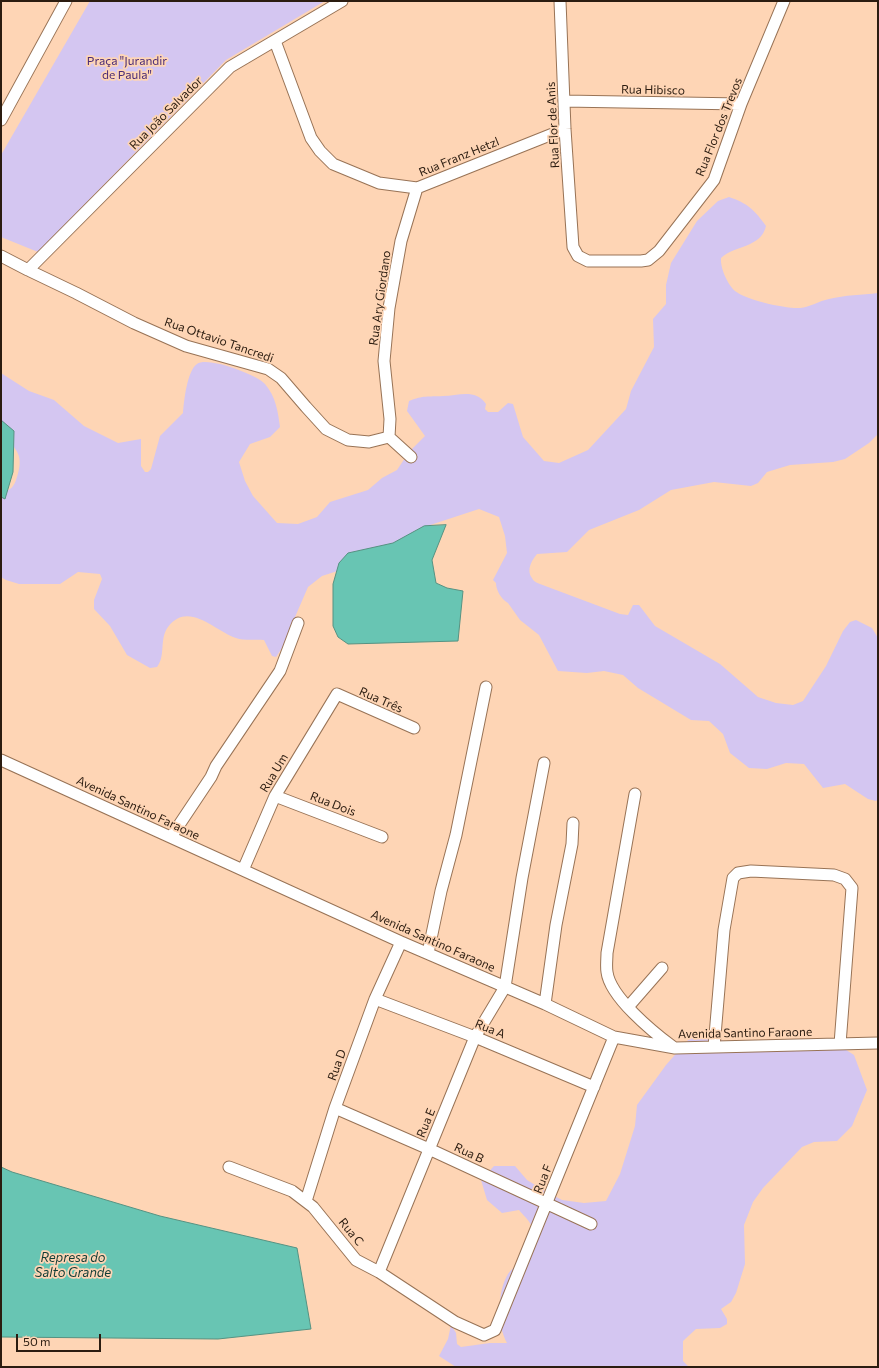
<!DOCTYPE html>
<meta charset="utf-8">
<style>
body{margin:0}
#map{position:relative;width:879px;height:1368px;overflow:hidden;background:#fed5b5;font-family:Commissioner,sans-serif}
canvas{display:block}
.frame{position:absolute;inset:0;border:2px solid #2b1c10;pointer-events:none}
.scale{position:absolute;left:16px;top:1334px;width:85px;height:18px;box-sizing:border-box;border:2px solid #2b1c10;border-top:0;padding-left:5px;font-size:12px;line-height:14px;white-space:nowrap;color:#2b1c10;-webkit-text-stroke:3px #fed5b5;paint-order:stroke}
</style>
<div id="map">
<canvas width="879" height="1368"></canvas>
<div class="frame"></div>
<div class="scale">50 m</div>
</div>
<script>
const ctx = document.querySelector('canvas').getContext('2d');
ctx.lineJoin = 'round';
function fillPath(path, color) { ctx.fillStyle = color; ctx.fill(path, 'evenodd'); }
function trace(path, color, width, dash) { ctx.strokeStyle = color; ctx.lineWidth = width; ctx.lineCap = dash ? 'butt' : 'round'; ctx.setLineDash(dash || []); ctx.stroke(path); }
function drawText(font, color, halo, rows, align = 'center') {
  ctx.font = font + ' Commissioner,sans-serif'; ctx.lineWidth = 3.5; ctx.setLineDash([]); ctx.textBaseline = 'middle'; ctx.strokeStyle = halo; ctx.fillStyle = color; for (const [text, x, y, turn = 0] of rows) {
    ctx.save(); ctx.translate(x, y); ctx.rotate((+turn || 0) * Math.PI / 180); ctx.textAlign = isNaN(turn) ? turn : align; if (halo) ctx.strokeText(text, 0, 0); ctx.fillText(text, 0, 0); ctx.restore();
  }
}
fillPath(new Path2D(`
 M90 1H325L226 60 38 252 1 237V155Z
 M729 197C747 203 755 210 766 226 761 248 735 245 721 258 720 268 728 285 735 291 746 300 786 309 800 308 810 307 819 301 829 299 845 295 862 295 878 293V434L869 443 845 459 833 462 790 465 767 472 758 483 751 486 714 482 671 490 639 510 589 530 567 552 537 554C532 560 526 570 532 578 533 581 537 583 540 584L620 614 628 615 633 605H639L655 626 720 664 758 697 776 703 793 705 803 701 826 666 843 631 850 622 856 620 872 628 878 638V799L876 801 868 799 845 784 823 788 804 764 786 763 767 769 749 768 730 753 723 734 709 721 691 720 638 688 623 675 604 671 587 673 558 671 539 635 520 620 508 603C501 599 496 590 496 583L493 580 507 553 505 536 499 517 479 509 418 529 401 542 353 566 322 576 308 587 292 624 288 639 276 657 272 656 264 640C256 639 244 641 236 638 215 631 188 600 168 627 159 639 166 656 157 667L150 668 127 655 110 626 94 609V600L102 579 100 574 78 572 60 584H19L6 580 1 577V489L3 492C10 491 14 486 16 480 25 454 17 451 1 432V373L29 391 54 400 84 426 118 443 141 439V466L145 472H148L151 469 160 436 183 413C184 401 187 371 197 364 208 356 257 375 265 384 276 397 278 412 280 427L270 437 250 444 239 462 245 481 253 496 277 523 298 524 317 517 330 502 368 490 382 478 397 470 409 452 425 436 407 411 409 401C424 395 427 397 443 396 458 396 475 388 486 404L485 409 488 412H498L508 403 513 404 523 437 544 461 559 463 588 450 626 409 631 391 654 347 653 319 666 304V285L671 263 697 221 718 201Z
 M703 1035 731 1043 840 1046 854 1055 867 1090 852 1126 837 1141 814 1142 802 1147 763 1188 753 1202 744 1225 745 1264 736 1293 731 1302 721 1309 727 1319V1324L720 1328 696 1329 683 1341V1361L689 1367H456L439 1356 448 1339 451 1325 456 1333 457 1344 461 1347 490 1343H507C497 1325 497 1292 508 1274 511 1269 519 1264 523 1259 531 1250 535 1236 531 1225 529 1220 523 1215 519 1210L502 1213 487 1200 481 1180 494 1166H515L527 1180 545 1191 562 1200 584 1203 606 1201 620 1174 635 1126 637 1105 666 1065 689 1039Z`), '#d4c6f1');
const water = new Path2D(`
 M1 420 14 431 13 472 5 499 1 497Z
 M446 525 432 560 436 583 447 588 463 591 458 641 348 644 338 637 333 626V584L339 563 348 553 393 543 424 526Z
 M1 1167 12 1172 160 1216 297 1248 311 1329 218 1339 1 1337Z`);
fillPath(water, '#68c5b3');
trace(water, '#569282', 1);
const minor = new Path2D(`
 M560 1 565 129 573 247 578 256 588 261H641L648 260 659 251 714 180 741 104 784 1
 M275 41 311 138 320 151 333 164 379 183 417 188 565 129
 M564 101 741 104
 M1 120 66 1
 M1 256 28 270 76 293 134 323 186 346 268 369 281 378 306 407 326 429 348 440 369 442 389 437 411 457
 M28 270 230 67 342 1
 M389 437 390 419 384 361 389 308 401 241 417 188
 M1 760 401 942 545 1004 614 1037 675 1048 878 1043
 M635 794 607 953C607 959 606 966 607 972 610 997 653 1032 673 1047
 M275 796 382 837
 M171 837 211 777 216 766 280 671 298 623
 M243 870 275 796 337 694 414 728
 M428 953 441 891 456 835 486 687
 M375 999 475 1037 594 1087
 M545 1004 556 925 572 844 573 823
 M628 1007 662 968
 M714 1047 724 930 733 878 738 873 751 871 834 875 845 879 852 888 840 1044
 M335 1108 429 1149 591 1224
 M229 1167 292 1191 313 1207 356 1260 379 1272 455 1322 484 1335 495 1330 614 1037
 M306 1201 335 1108 375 999 401 942
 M379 1272 475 1037 505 987 522 878 544 763`);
trace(minor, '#987356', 13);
trace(minor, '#fff', 11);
drawText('12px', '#4a2b76', '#fed5b5', [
 ["Praça \"Jurandir",127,61],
 ["de Paula\"",127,75]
]);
drawText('12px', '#2b1c10', '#fed5b5', [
 ["Rua Hibisco",653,90,1],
 ["Rua João Salvador",166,113,-45],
 ["Rua Flor de Anis",553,125,-93],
 ["Rua Flor dos Trevos",719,127,-68],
 ["Rua Franz Hetzl",459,157,-22],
 ["Rua Ary Giordano",380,298,-82],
 ["Rua Ottavio Tancredi",219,340,19],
 ["Rua Três",381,700,24],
 ["Rua Um",274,773,-59],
 ["Rua Dois",333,804,21],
 ["Avenida Santino Faraone",138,808,25],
 ["Avenida Santino Faraone",433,941,24],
 ["Rua A",490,1029,22],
 ["Avenida Santino Faraone",745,1033,-1],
 ["Rua D",337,1065,-70],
 ["Rua E",426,1123,-68],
 ["Rua B",469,1153,25],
 ["Rua F",543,1179,-68],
 ["Rua C",351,1232,51]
]);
drawText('italic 13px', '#123d36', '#fed5b5', [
 ["Represa do",73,1258],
 ["Salto Grande",73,1273]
]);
</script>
